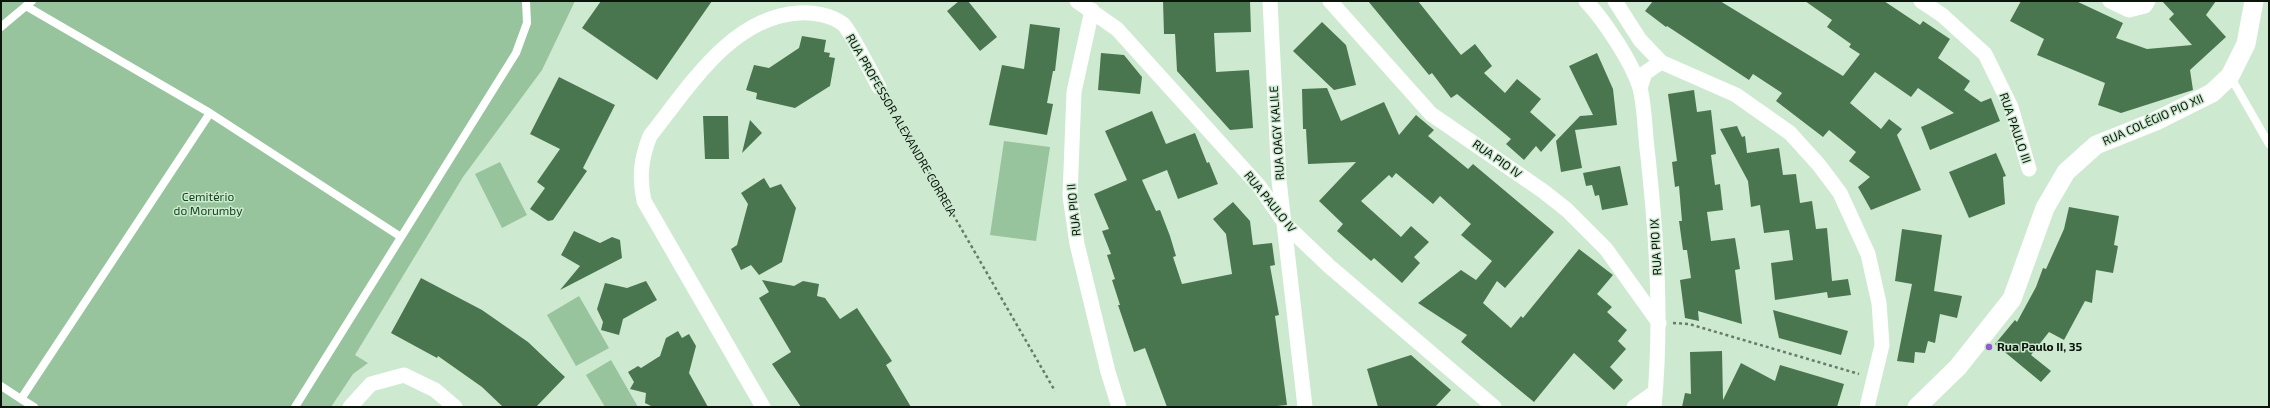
<!DOCTYPE html>
<meta charset="utf-8">
<style>
body{margin:0}
#map{position:relative;width:2270px;height:408px;overflow:hidden;background:#cdead0;font-family:"Exo 2",sans-serif}
canvas{display:block}
.frame{position:absolute;inset:0;border:2px solid #0b150c;pointer-events:none}
</style>
<div id="map">
<canvas width="2270" height="408"></canvas>
<div class="frame"></div>
</div>
<script>
const ctx = document.querySelector('canvas').getContext('2d');
ctx.lineJoin = 'round';
function fillPath(path, color) { ctx.fillStyle = color; ctx.fill(path, 'evenodd'); }
function trace(path, color, width, dash) { ctx.strokeStyle = color; ctx.lineWidth = width; ctx.lineCap = dash ? 'butt' : 'round'; ctx.setLineDash(dash || []); ctx.stroke(path); }
function drawText(font, color, halo, rows, align = 'center') {
  ctx.font = font + ' "Exo 2",sans-serif'; ctx.lineWidth = 3; ctx.setLineDash([]); ctx.textBaseline = 'middle'; ctx.strokeStyle = halo; ctx.fillStyle = color; for (const [text, x, y, turn = 0] of rows) {
    ctx.save(); ctx.translate(x, y); ctx.rotate((+turn || 0) * Math.PI / 180); ctx.textAlign = isNaN(turn) ? turn : align; if (halo) ctx.strokeText(text, 0, 0); ctx.fillText(text, 0, 0); ctx.restore();
  }
}
fillPath(new Path2D(`
 M1 1H575L542 70 463 177 355 355 368 363 353 374 331 407H1Z
 M1004 141 1050 147 1036 241 990 235Z
 M500 162 527 215 502 228 475 174Z
 M579 296 609 348 576 366 547 315Z
 M611 360 638 407H605L586 375Z`), '#97c49c');
fillPath(new Path2D(`
 M601 1H712L657 80 582 28Z
 M959 1H968L997 37 980 51 947 11Z
 M1163 1H1250L1251 32 1214 33 1216 72 1249 70 1253 128 1230 130 1177 71 1175 34H1164Z
 M1368 1H1418L1461 55 1475 44 1492 66 1484 73 1505 93 1517 79 1541 99 1530 112 1556 135 1541 152 1536 146 1524 160 1506 144 1511 139 1480 113 1457 94 1451 98 1432 73 1429 75Z
 M1653 1H1720L1843 76 1860 54 1849 47 1851 44 1827 27 1832 20 1805 1H1884L1920 25 1923 21 1950 39 1938 58 1970 81 1964 90 1981 102 1991 98 2000 121 1930 150 1921 127 1954 113 1918 88 1911 97 1875 72 1850 103 1881 129 1889 119 1902 129 1897 135 1921 190 1871 210 1858 187 1870 177 1849 161 1856 152 1829 130 1823 137 1776 101 1782 93 1753 74 1749 80 1667 26 1666 27 1645 11Z
 M2021 1H2076L2123 23 2116 38 2147 49 2192 45 2169 19 2174 14 2162 1H2216L2206 15 2226 37 2190 70 2193 90 2121 113 2098 105 2105 83 2037 55 2044 39 2010 21Z
 M1322 22 1346 45 1356 85 1334 90 1293 51Z
 M1030 24 1060 28 1055 71H1053L1047 103 1053 104 1047 135 989 125 1002 65 1024 69Z
 M802 36 826 40 824 52 830 53 829 57 835 58 830 86 795 108 756 99 757 93 746 90 754 65 769 68 799 48Z
 M1101 53 1124 55 1142 77 1140 94 1098 90Z
 M1597 53 1613 89 1617 125 1575 130 1582 168 1561 172 1556 141 1580 116 1593 115 1569 66Z
 M559 77 615 105 583 168 587 171 553 220 548 221 530 209 545 188 537 182 560 149 530 134Z
 M1327 88 1341 121 1384 102 1399 135 1416 115 1434 130 1428 136 1468 169 1473 164 1554 232 1505 288 1497 281 1483 303 1511 328 1521 316 1523 318 1579 249 1613 275 1597 294 1612 307 1607 312 1627 330 1618 341 1626 349 1610 367 1623 380 1614 390 1574 353 1534 402 1461 342 1467 335 1418 303 1461 270 1476 280 1492 261 1461 235 1471 224 1440 196 1433 204 1396 173 1392 178 1389 175 1361 201 1401 237 1411 226 1429 242 1414 257 1420 263 1402 283 1374 258 1371 261 1337 231 1343 224 1319 201 1356 162 1308 164 1306 129H1303L1302 89Z
 M1694 90 1697 112 1711 110 1716 154 1711 155 1715 185 1720 184 1723 210 1707 212 1711 241 1735 238 1740 269 1735 270 1742 324 1698 311 1699 321 1685 318 1680 280 1691 278 1687 250H1683L1679 221H1682L1679 186 1675 187 1672 162 1677 161 1668 94Z
 M1152 111 1166 144 1195 133 1207 163 1209 162 1218 184 1178 199 1167 170 1142 180 1156 211 1160 210 1170 236 1176 256 1173 257 1182 284 1232 274 1226 234 1213 219 1233 202 1250 221 1253 245 1272 243 1275 265 1270 266 1279 315 1275 316 1287 405 1267 407H1167L1145 348 1134 352 1118 305H1120L1112 280 1115 279 1107 255 1111 254 1102 231 1109 229 1094 194 1127 180 1105 131Z
 M703 116H728L729 159H705Z
 M750 120 762 133 742 153Z
 M1737 126 1742 137 1745 136 1747 153 1779 148 1783 175 1796 174 1800 203 1812 201 1816 229 1827 228 1832 281 1848 279 1851 295 1828 298 1827 292 1775 300 1771 263 1793 260 1789 230 1764 233 1760 205 1751 207 1748 181 1720 129Z
 M1996 153 2006 176 2003 177 2005 204 1969 218 1949 172Z
 M1620 166 1628 205 1602 210 1599 195 1595 196 1592 185 1586 186 1583 173Z
 M764 178 770 188 781 184 796 208 782 262 759 275 751 265 741 270 731 249 737 245 748 204 741 193Z
 M2069 207 2119 216 2114 245 2118 246 2113 273 2096 270 2092 303 2085 301 2064 340 2049 332 2031 355 2051 371 2041 382 1995 344 2015 320 2017 322 2036 287 2043 268 2046 269 2064 229Z
 M1902 229 1942 235 1934 291 1962 296 1957 318 1940 314 1935 343 1928 341 1925 353 1915 352 1914 363 1897 361 1912 284 1895 281Z
 M574 231 600 243 612 237 620 240 622 258 560 290 580 266 561 255Z
 M421 278 482 310 528 342 565 377 536 407H503L482 387 438 356 437 358 391 333Z
 M762 280 794 286 803 281 819 284 817 296 825 298 840 319 857 308 892 361 886 365 911 407H801L772 364 791 352 759 298 769 292Z
 M646 281 657 300 623 319 619 335 601 330 603 322 597 309 605 283 627 288Z
 M1773 310 1848 331 1841 355 1779 338Z
 M678 331 682 338 689 334 696 346 689 373 708 407H653L645 403 646 393 630 389 634 382 628 372 638 366 641 368 660 356 666 338Z
 M1722 351 1723 400 1741 363 1775 381 1780 365 1844 384 1837 407H1682L1685 393 1691 394 1690 352Z
 M1411 355 1451 390 1435 407H1378L1367 369Z`), '#49764f');
trace(new Path2D(`
 M887 100 1055 391
 M1673 323 1689 324 1859 374`), '#687b69', 2.5, [3, 3]);
trace(new Path2D(`
 M26 6 210 113 21 399 34 407
 M1 27 32 1
 M2230 76 2269 144
 M210 113 401 237
 M1 386 21 399
 M295 407 516 53 527 23 526 1`), '#fff', 8);
trace(new Path2D(`
 M1077 1 1117 29 1259 186 1286 225 1329 266 1494 407
 M1270 1 1279 180 1305 407
 M1330 1 1431 114 1543 191 1567 210 1606 249 1659 323
 M1586 1C1604 20 1632 62 1640 88 1645 107 1645 137 1648 157 1657 241 1662 323 1654 407
 M1615 1 1640 40 1661 62 1736 95 1790 133 1819 165 1840 193 1868 254 1879 303 1882 345 1867 407
 M1921 1 1942 15 1985 54 2011 107 2029 169
 M2110 1 2129 10 2145 6 2148 1
 M1092 10 1074 92 1070 196 1077 244 1108 372 1119 407
 M1640 88 1645 73 1661 62
 M350 407 371 384 404 375 435 390 455 407
 M763 407 644 201C639 177 641 158 650 136 689 87 731 17 799 13 813 12 831 15 843 24 850 30 873 76 879 87
 M1634 407 1655 392`), '#fff', 15);
trace(new Path2D(`
 M1917 407 1958 367 2012 299 2045 208 2066 172 2096 145 2156 121 2212 93 2230 76 2246 44 2254 1`), '#fff', 19);
for (const [x, y, r, color] of [
 [1989,347,4,"#955ad1"]
]) { const dot = new Path2D(); dot.arc(x, y, r, 0, 2 * Math.PI); ctx.fillStyle = color; ctx.fill(dot); trace(dot, '#cdead0', 1.5); }
drawText('12px', '#0b150c', '#cdead0', [
 ["RUA COLÉGIO PIO XII",2153,120,-24],
 ["RUA PROFESSOR ALEXANDRE CORREIA",901,125,60],
 ["RUA PAULO III",2015,128,71],
 ["RUA OAGY KALILE",1277,133,-94],
 ["RUA PIO IV",1497,159,35],
 ["RUA PAULO IV",1270,202,51],
 ["RUA PIO II",1074,210,-96],
 ["RUA PIO IX",1656,247,-93]
]);
drawText('12px', '#0f441b', '#cdead0', [
 ["Cemitério",208,197],
 ["do Morumby",208,211]
]);
drawText('bold 12px', '#0b150c', '#cdead0', [
 ["Rua Paulo II, 35",1997,347]
], 'left');
</script>
